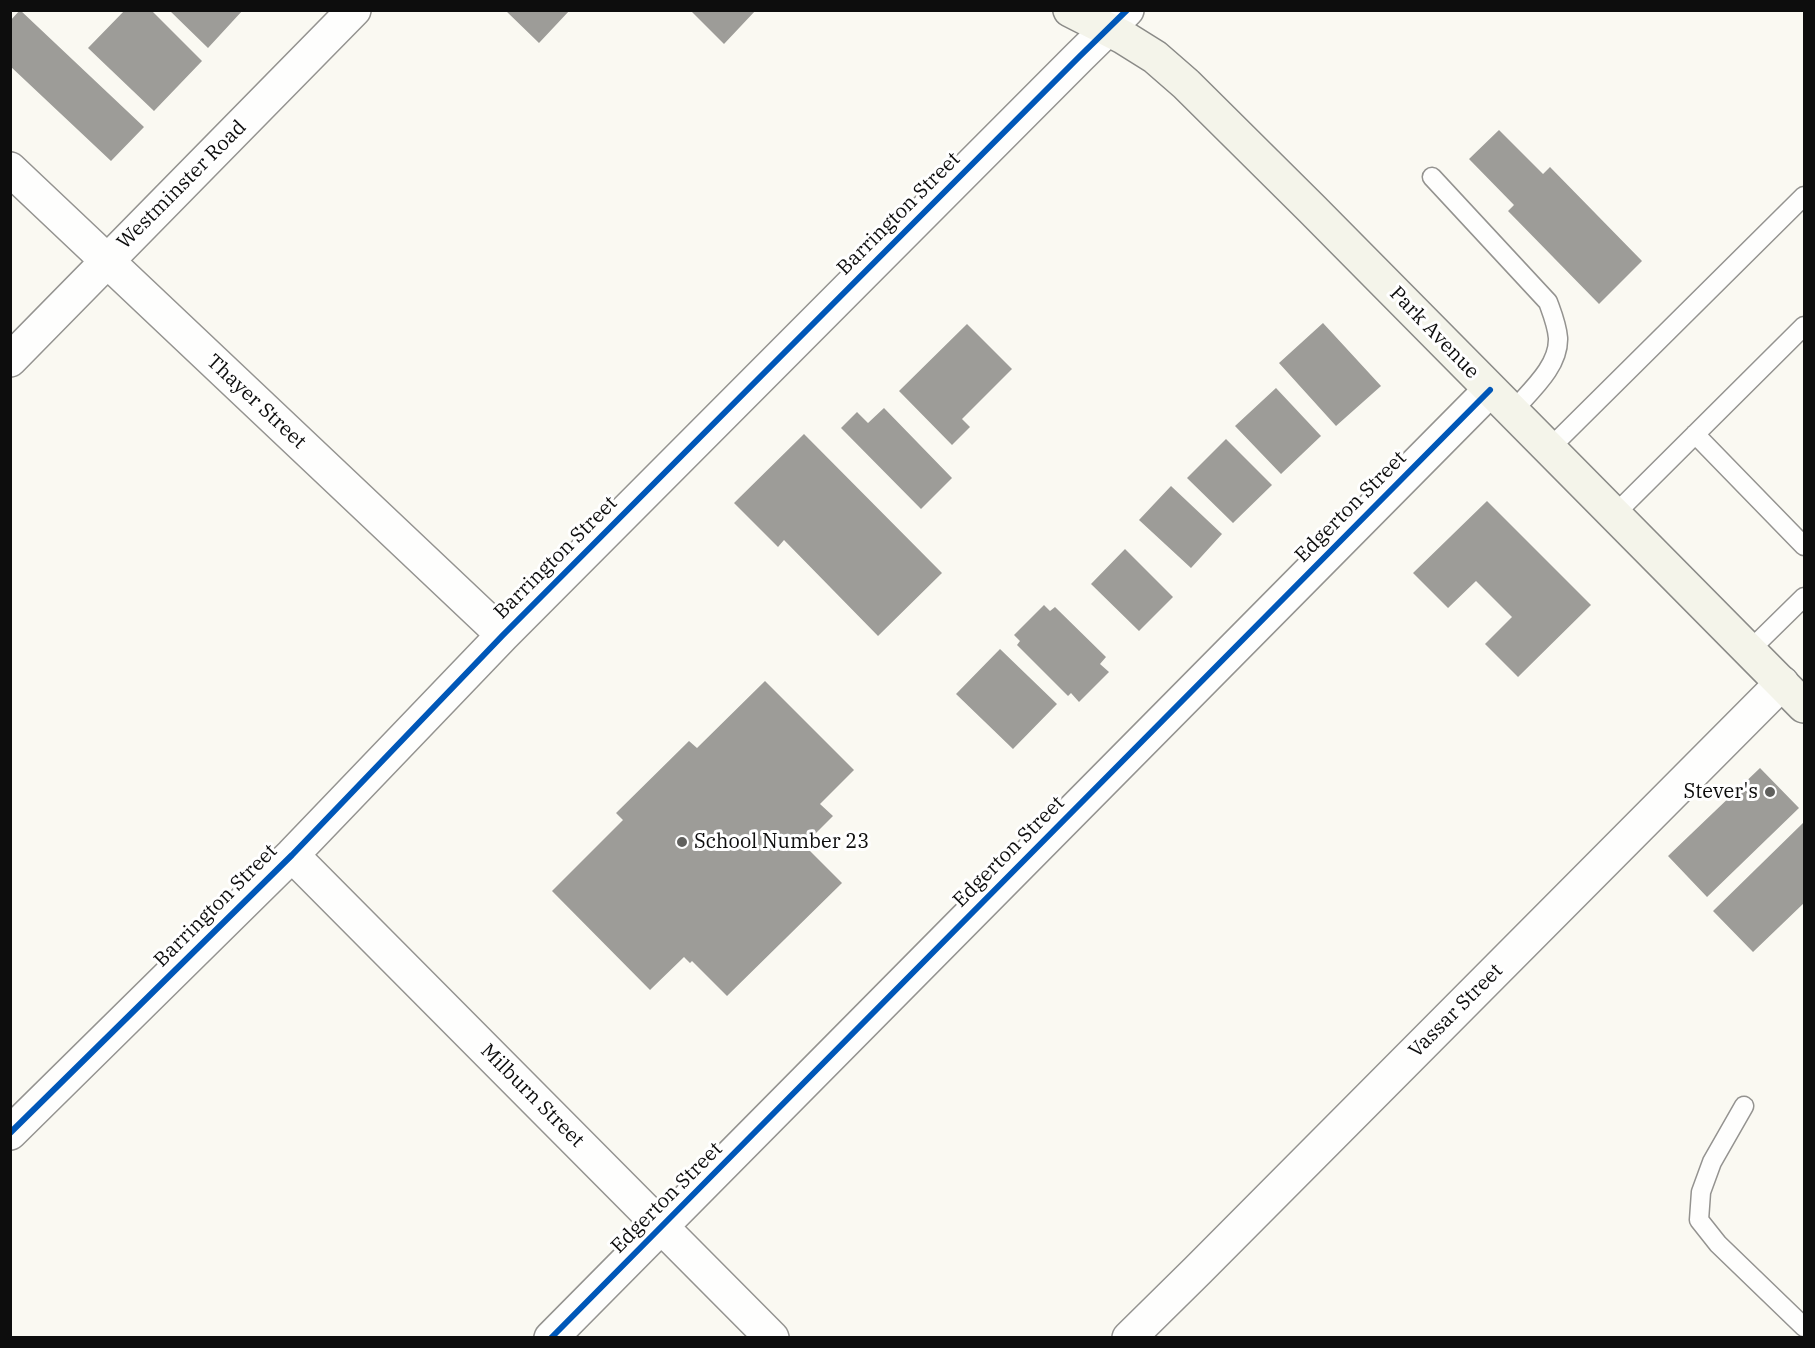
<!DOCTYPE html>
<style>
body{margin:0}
#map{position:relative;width:1815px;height:1348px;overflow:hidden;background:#faf9f2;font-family:"IBM Plex Serif",serif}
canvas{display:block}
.frame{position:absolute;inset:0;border:12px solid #0d0d0d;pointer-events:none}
</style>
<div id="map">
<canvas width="1815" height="1348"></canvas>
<div class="frame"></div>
</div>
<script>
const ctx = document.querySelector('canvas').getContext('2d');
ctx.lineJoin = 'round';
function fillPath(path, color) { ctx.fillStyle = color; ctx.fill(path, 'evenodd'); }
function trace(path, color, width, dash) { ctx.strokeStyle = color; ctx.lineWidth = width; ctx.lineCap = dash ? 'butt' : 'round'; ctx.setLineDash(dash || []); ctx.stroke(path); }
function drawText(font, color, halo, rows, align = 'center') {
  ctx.font = font + ' "IBM Plex Serif",serif'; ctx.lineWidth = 6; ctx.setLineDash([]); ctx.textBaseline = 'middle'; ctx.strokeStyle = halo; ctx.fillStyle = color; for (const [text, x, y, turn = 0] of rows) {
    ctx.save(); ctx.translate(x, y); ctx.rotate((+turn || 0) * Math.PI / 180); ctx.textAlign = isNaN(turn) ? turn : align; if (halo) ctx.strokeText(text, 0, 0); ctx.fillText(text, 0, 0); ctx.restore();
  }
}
fillPath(new Path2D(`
 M20 10 144 127 111 161 10 66V21Z
 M125 10H151L202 61 154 111 88 48Z
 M169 10H243L208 48Z
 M505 10H570L539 43Z
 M690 10H756L724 44Z
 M1499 130 1543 174 1550 167 1642 261 1599 304 1508 211 1514 205 1469 159Z
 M1323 323 1381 386 1336 426 1279 363Z
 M967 324 1012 369 962 419 970 427 952 445 899 391Z
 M1276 388 1321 436 1281 474 1235 426Z
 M884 408 952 478 921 509 841 428 857 412 868 423Z
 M804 434 942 573 878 636 784 540 778 547 734 503Z
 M1226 439 1272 485 1233 523 1187 478Z
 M1171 486 1222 534 1191 568 1139 520Z
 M1487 501 1591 605 1518 677 1485 644 1512 617 1476 581 1448 608 1413 573Z
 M1125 549 1173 597 1139 631 1091 584Z
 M1044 605 1050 611 1055 607 1106 657 1100 664 1109 672 1079 702 1071 693 1068 696 1017 645 1020 641 1014 635Z
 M1000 649 1057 704 1013 749 956 694Z
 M765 681 854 770 820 804 833 816 804 845 842 883 727 996 692 961 690 963 684 957 650 990 552 891 623 820 616 813 689 741 697 748Z
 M1760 768 1799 808 1707 897 1668 856Z
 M1804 822V903L1753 952 1713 911Z`), '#9d9c98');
const lane = new Path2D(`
 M1432 177 1548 302C1552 313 1557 325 1558 338 1559 367 1530 391 1512 412
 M1695 434 1804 546
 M1549 449 1804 196
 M1614 515 1804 326
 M1749 651 1804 597
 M1744 1106 1712 1162 1701 1192 1699 1220 1718 1244 1804 1327`);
const street = new Path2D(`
 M10 169 503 635
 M10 360 354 10
 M292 855 772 1338
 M10 1133 292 855 503 635 1079 57 1127 10
 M551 1338 1490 390
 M1129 1338 1197 1271 1782 683`);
const secondary = new Path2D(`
 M1070 10 1123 37 1155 57 1186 84 1312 209 1804 706`);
trace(lane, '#949390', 21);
trace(street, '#949390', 36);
trace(secondary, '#8a8a87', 36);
trace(lane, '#fefefd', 18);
trace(street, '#fefefd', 33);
trace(secondary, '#f4f4ea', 33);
trace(new Path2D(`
 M10 1133 292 855 503 635 1079 57 1127 10
 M551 1338 1490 390`), '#0057b8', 6);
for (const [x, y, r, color] of [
 [1770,792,6,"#60605d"],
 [682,842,6,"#60605d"]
]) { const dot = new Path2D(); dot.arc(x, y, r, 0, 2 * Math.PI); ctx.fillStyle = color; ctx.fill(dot); trace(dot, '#fff', 2); }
drawText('20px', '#0d0d0d', '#fff', [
 ["Westminster Road",182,185,-45],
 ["Barrington Street",899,214,-45],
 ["Park Avenue",1434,333,46],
 ["Thayer Street",256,402,43],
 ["Edgerton Street",1351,507,-45],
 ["Barrington Street",556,558,-45],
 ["Edgerton Street",1009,852,-45],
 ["Barrington Street",216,906,-45],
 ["Vassar Street",1456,1011,-45],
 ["Milburn Street",532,1096,45],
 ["Edgerton Street",667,1198,-45]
]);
drawText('20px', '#0d0d0d', '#fff', [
 ["Stever's",1758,792],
 ["School Number 23",694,842,"left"]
], 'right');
</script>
